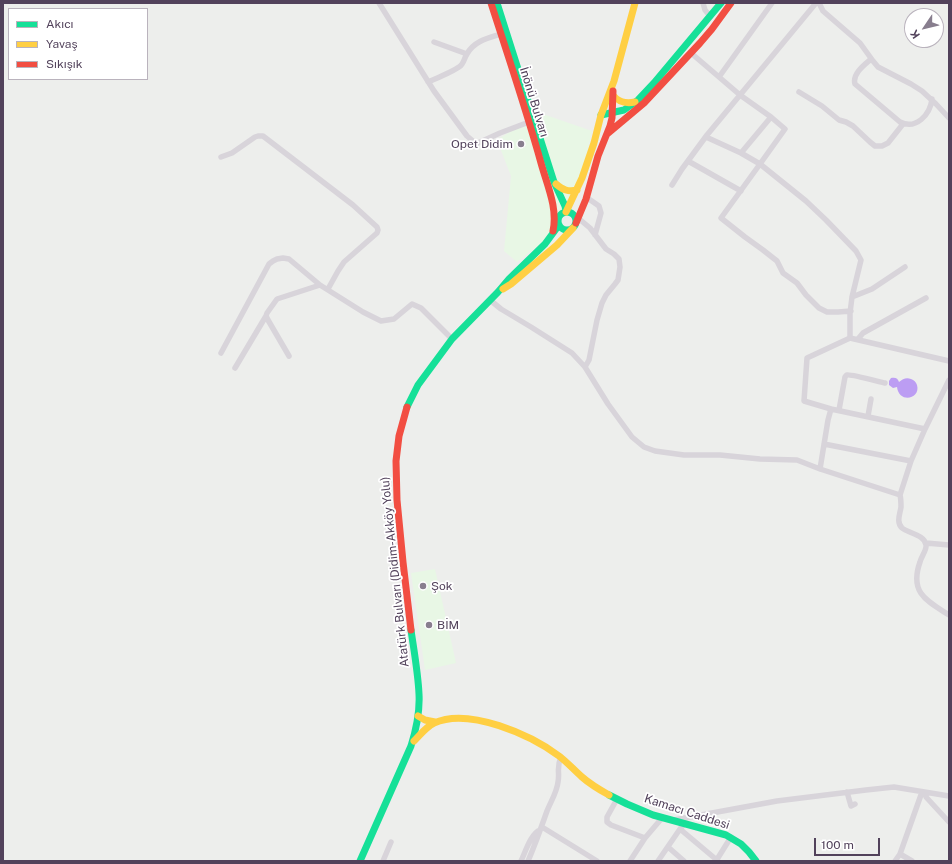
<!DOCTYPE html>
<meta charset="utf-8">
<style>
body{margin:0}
#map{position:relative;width:952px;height:864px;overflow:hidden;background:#edeeec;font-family:"Public Sans",sans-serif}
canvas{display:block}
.frame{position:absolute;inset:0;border:4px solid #52425b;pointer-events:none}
.legend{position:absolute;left:8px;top:8px;width:140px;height:72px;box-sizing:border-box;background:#fff;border:1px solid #bab3bd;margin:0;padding:5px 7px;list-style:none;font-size:12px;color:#52425b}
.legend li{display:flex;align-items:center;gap:8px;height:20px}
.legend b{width:20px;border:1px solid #bab3bd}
.north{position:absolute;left:904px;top:8px;width:40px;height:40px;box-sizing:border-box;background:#fff;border:1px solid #bab3bd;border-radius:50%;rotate:235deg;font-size:11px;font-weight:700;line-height:16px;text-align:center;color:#52425b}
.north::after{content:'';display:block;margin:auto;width:14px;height:18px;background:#887e8e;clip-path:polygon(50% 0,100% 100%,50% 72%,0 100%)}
.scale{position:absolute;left:814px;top:838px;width:66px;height:18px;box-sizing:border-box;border:2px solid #52425b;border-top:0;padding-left:5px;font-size:12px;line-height:14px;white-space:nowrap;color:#52425b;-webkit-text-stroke:3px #fff;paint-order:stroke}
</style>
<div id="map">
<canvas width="952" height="864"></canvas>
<div class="frame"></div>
<ul class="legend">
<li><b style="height:5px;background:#16e098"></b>Akıcı</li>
<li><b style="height:5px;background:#ffcf43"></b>Yavaş</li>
<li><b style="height:5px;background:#f24e42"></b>Sıkışık</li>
</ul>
<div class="north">K</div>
<div class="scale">100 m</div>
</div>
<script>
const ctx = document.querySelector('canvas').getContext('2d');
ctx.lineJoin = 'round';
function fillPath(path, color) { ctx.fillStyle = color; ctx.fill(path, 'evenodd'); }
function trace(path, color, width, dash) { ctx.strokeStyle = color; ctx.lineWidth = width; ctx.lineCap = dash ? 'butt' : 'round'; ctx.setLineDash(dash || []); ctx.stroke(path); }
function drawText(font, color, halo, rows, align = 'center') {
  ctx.font = font + ' "Public Sans",sans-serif'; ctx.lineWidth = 3.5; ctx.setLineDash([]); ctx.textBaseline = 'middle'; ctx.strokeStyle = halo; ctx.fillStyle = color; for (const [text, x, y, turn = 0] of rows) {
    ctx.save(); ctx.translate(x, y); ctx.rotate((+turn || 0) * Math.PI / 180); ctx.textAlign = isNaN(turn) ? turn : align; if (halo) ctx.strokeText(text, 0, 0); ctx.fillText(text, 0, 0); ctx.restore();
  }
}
fillPath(new Path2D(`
 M540 113 592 131 582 178 552 235 517 262 504 251 511 176 497 140Z
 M435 569 456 663 425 670 411 573Z`), '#e8f7e5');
fillPath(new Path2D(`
 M891 378C895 377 898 378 899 382 903 379 906 377 911 379 914 380 916 382 917 385 921 399 899 404 897 387L893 388 889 385V381Z`), '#bc9df3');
trace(new Path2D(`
 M379 3 434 91 467 136 474 142 478 143 500 133 529 122
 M703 3 705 10 710 16
 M819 3 823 11 860 43 873 61 878 67 911 84 922 91 936 104 949 118
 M434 42 467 54
 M691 53 740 95 771 117 785 129 760 164 806 201 826 220 856 251 861 260 852 297 850 313V338
 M871 59C864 65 852 74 855 84L900 122C916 130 930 115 932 99
 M719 77 772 3
 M428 82C437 78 452 72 459 67 464 64 464 58 467 54 474 41 488 38 501 34
 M799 92 822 106 839 120 846 122 853 126 870 142 875 146H882L888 143 903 124
 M706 137 741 153 760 164 721 218 745 237 763 250 777 261 783 273 797 283 806 295 819 308 827 312H838L851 311
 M741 153 771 117
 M221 157 232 153 255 137 258 136H263L353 205 377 227 378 230 377 233 344 262 338 271 328 289
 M688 161 741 191
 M672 185 682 169 707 135 816 3
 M586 197 599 206 601 213 595 235
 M578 218 590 228 606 249 614 254 619 259 620 267 618 280 615 284 606 295 602 303 597 320 589 360 585 367
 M852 297 872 289 905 267
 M490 300 501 309 531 327 572 353 585 367 608 404 632 437 644 447 655 451 684 455H720L760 459 797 460 820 469 828 420 831 409 925 429 911 461 900 495 820 469
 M858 339 863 333 926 298
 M221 353 269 264 273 261 277 259 283 258 289 259 320 285
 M289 356 268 320 266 316 267 313 277 299 320 285 363 312 381 321 394 319 412 304 421 308 452 339
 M235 368 263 321 266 316
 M831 409 804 401 807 358 850 338 949 361
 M839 410 845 377C846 376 846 375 847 375 851 374 880 382 885 383
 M868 416 871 399
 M925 429 949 380
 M824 444 911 461
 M900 495C901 499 901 503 901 507 900 514 896 522 902 528 908 533 925 535 926 545 927 550 921 557 920 562 909 593 927 601 949 615
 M926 543 949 545
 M847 792 851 806 855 804
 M926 793V797L949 822
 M617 799 607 817V822L611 825 645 838
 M674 820 777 801 866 790 894 787 949 796
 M684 824 680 829 718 861
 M542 827 597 861
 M668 847 684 861
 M900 854 912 861
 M383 861 391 842
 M521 861C525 853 531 833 540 830
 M528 861C535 845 541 828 547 811 551 801 557 792 558 782 560 772 556 768 561 757
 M630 861 645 838 662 818
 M658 861 680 829
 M716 861 731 837
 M895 861 900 854 922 792`), '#d8d4da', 5.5);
trace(new Path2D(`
 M497 3 554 182 565 206 566 211
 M601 115 624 110 638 100 654 83 721 3
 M558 221a9 9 0 1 1 18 0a9 9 0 1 1-18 0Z
 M407 407 418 385 452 339 498 292 509 279 545 244 559 225
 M609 795 627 804 653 815 726 835 741 844 749 852 756 861
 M360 861 411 746C416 730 420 712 419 694 418 673 414 651 411 630`), '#16e098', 7);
trace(new Path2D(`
 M612 94C618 102 625 104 635 102
 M556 184C563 190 568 192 577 190
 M566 212 582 178 594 143 601 115 614 81 635 3
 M503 289 511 284 557 245 573 228
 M418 716 425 720 435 722
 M414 741C420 735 426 727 434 723 469 707 531 735 559 756 567 762 574 770 582 777 590 784 600 790 609 795`), '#ffcf43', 7);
trace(new Path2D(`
 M491 3C508 56 526 109 541 163 547 185 558 208 553 231
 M607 134 644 103 700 43 712 29 731 3
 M576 223 586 199 598 156 610 126 612 118 613 91
 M407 407 399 436 396 461 397 500 403 562 411 630`), '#f24e42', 7);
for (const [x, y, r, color] of [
 [521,144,4,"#887e8e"],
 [423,586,4,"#887e8e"],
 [429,625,4,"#887e8e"]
]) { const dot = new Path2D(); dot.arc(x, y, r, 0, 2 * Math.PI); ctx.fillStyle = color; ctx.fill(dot); trace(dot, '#fff', 1.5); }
drawText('12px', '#52425b', '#fff', [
 ["İnönü Bulvarı",534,102,73],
 ["Atatürk Bulvarı (Didim-Akköy Yolu)",395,572,-96],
 ["Kamacı Caddesi",687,812,18]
]);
drawText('12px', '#52425b', '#fff', [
 ["Opet Didim",513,144,"right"],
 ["Şok",431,586],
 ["BİM",437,625]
], 'left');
</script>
